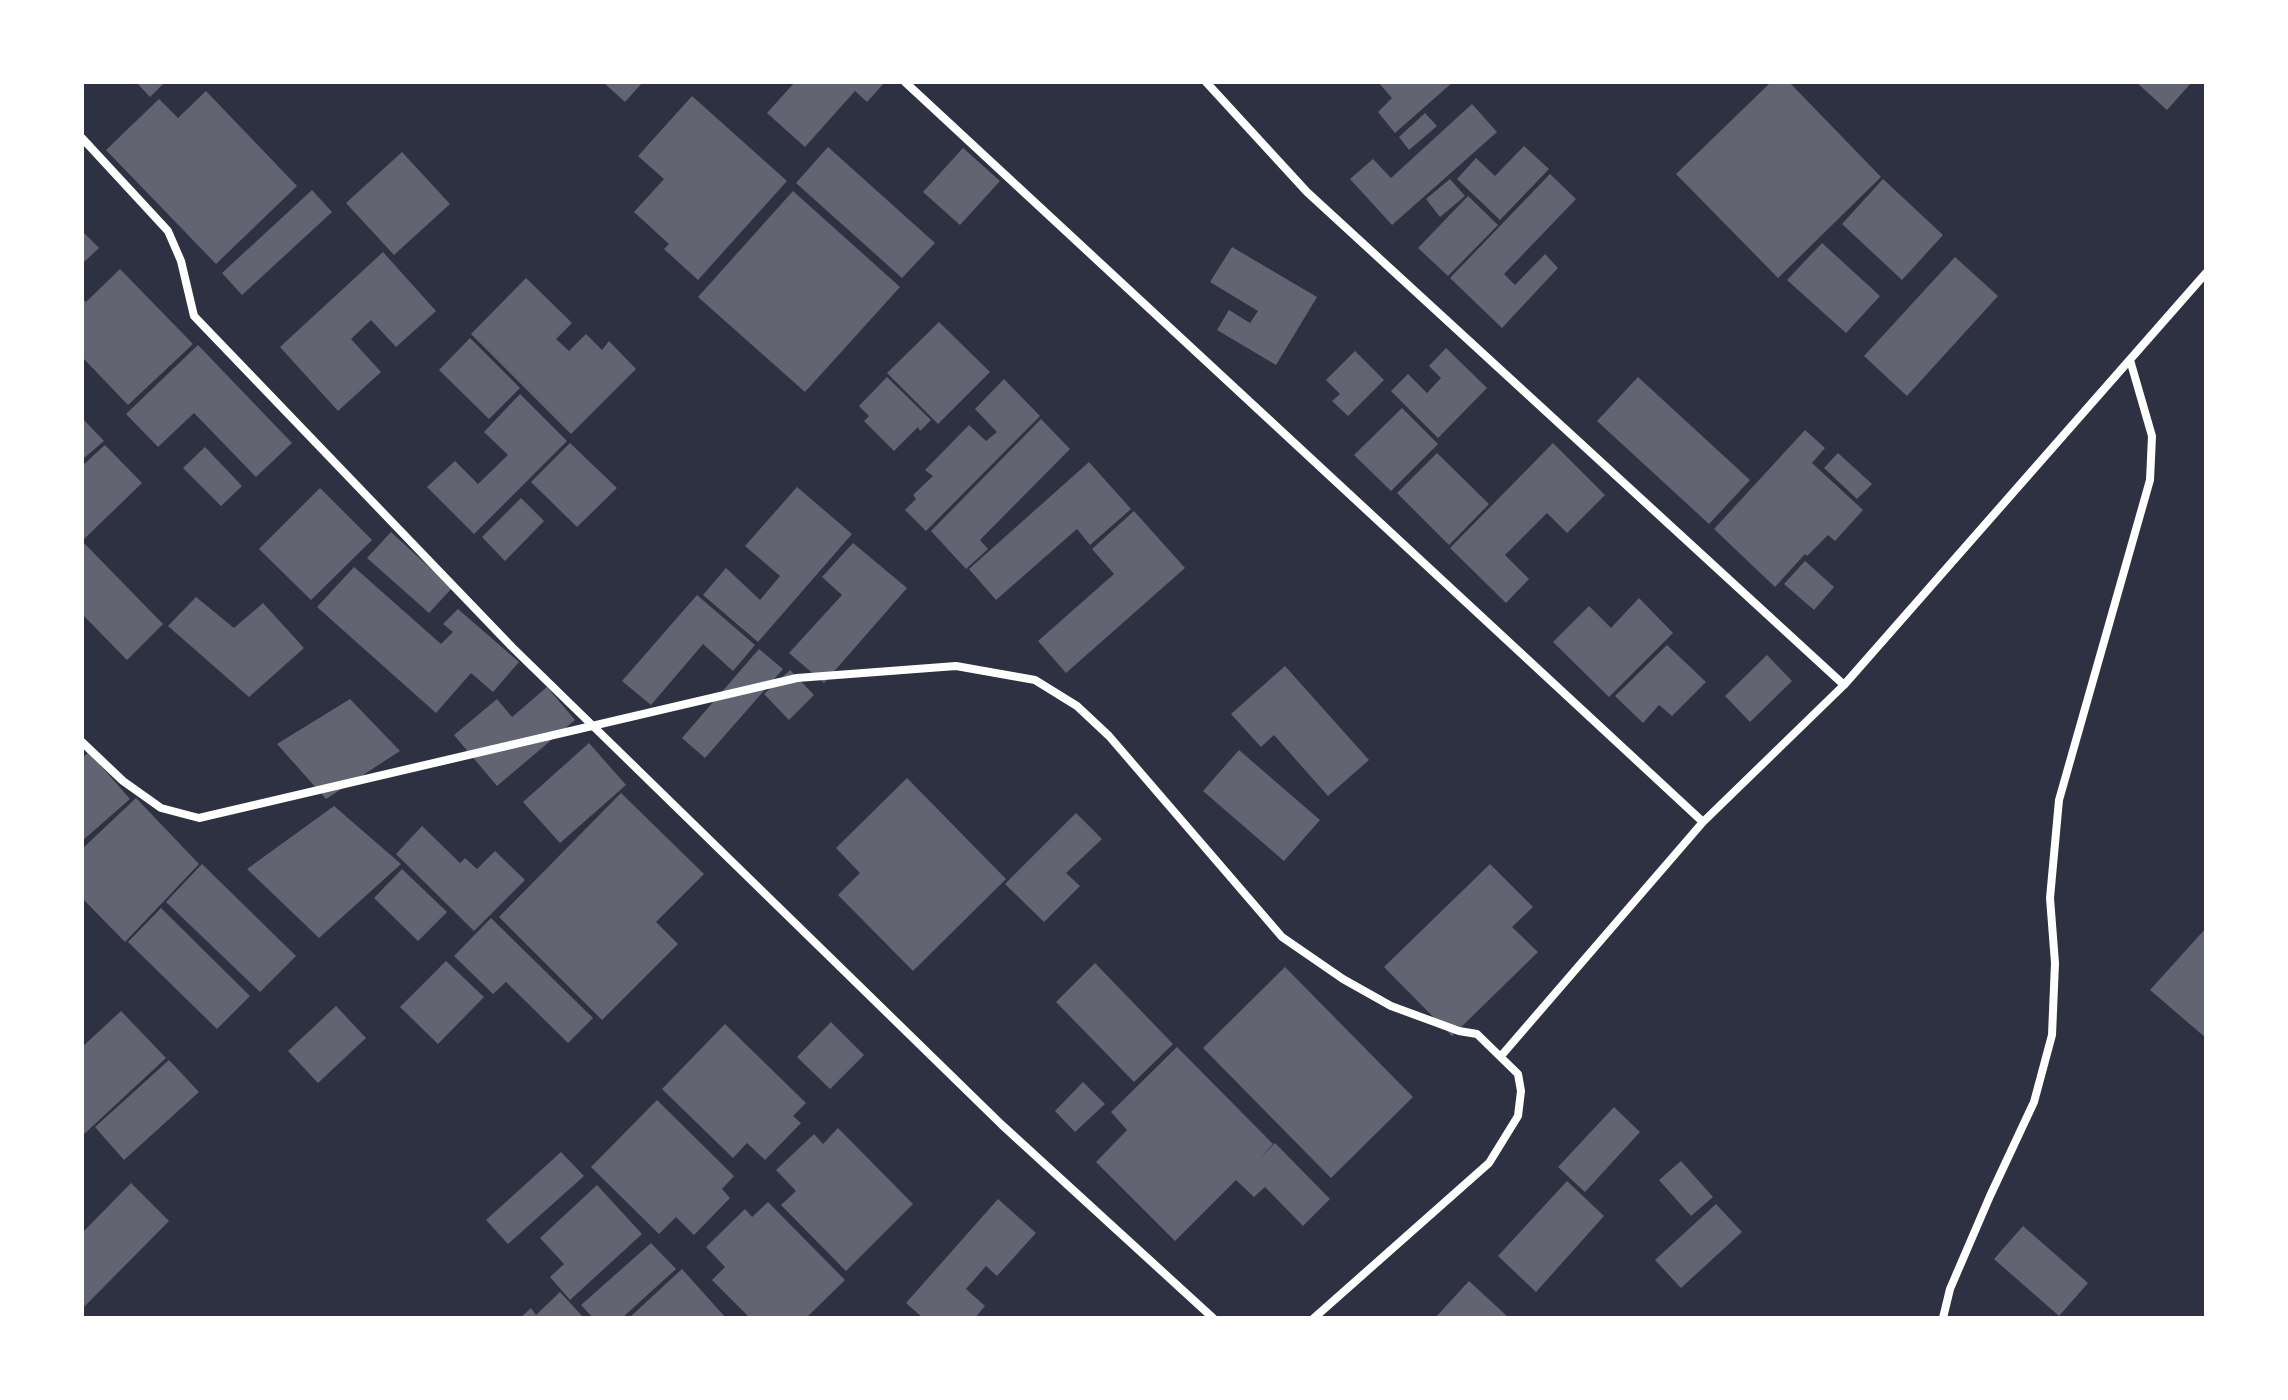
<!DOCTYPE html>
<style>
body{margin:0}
#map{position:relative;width:2288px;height:1400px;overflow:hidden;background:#2d3142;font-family:Karla,sans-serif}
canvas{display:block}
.frame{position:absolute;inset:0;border:84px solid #fff;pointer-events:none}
</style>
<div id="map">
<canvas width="2288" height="1400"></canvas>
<div class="frame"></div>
</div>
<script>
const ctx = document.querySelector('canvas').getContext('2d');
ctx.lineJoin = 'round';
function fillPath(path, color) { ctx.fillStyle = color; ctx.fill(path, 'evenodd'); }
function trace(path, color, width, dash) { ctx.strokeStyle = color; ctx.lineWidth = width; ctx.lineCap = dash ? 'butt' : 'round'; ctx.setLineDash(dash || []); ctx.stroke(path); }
fillPath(new Path2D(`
 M136 82H165L150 97Z
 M603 82H643L625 102Z
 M795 82H885L867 102 855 91 805 147 767 113Z
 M1378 82H1453L1395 133 1378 112 1392 98Z
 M1771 82H1789L1881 177 1778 278 1676 174Z
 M2136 82H2192L2167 110Z
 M206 91 297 186 216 264 106 150 159 99 178 118Z
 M692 96 787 181 698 280 664 249 669 244 634 212 664 179 638 156Z
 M1472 104 1497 132 1392 225 1350 179 1373 159 1391 178Z
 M1425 113 1437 126 1409 150 1399 137Z
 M1524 146 1549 169 1500 220 1457 179 1476 158 1495 176Z
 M828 147 935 243 902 278 796 183Z
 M963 148 1000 181 960 225 923 192Z
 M402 152 450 204 394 255 346 203Z
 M1550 174 1576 199 1504 274 1515 285 1545 254 1558 268 1502 328 1450 278Z
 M1450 179 1465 196 1440 217 1426 199Z
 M1883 179 1943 235 1902 280 1842 224Z
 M312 190 332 212 242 295 222 273Z
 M793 191 900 287 805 392 698 297Z
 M1468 196 1498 225 1448 276 1418 248Z
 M82 231 99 248 82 264Z
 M1822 243 1880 296 1846 333 1787 280Z
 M1232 247 1317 297 1276 365 1217 330 1229 310 1250 323 1258 311 1210 282Z
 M383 252 436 311 396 347 371 320 351 339 381 372 338 411 280 347Z
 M1955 257 1998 296 1907 396 1864 356Z
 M120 269 193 344 128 405 82 357V298L86 302Z
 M526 278 572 323 556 339 569 351 586 334 602 350 609 341 636 369 571 434 471 334Z
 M939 322 990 372 938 424 887 373Z
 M470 338 520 388 489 419 439 370Z
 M198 345 292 443 256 477 194 413 158 447 126 414Z
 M1446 348 1487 388 1438 438 1391 391 1408 374 1427 393 1441 378 1429 366Z
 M1355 351 1384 380 1348 416 1332 401 1340 394 1326 380Z
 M887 377 931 420 920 431 918 427 894 451 864 421 869 416 859 406Z
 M1638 377 1750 480 1709 524 1597 421Z
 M1004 379 1040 416 926 531 905 510 916 499 913 495 933 476 925 470 969 425 986 441 997 432 975 409Z
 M520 394 567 441 474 534 427 487 455 461 478 484 508 455 484 432Z
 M1402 408 1438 444 1391 491 1354 455Z
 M82 418 104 441 83 459 82 458Z
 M1041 419 1070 449 980 540 988 549 966 569 931 531Z
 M1805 430 1825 448 1812 463 1863 510 1835 541 1828 535 1807 556 1805 554 1775 587 1714 529Z
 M570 443 617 488 577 527 531 482Z
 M1553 443 1605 495 1567 533 1547 513 1505 555 1529 579 1506 603 1450 548Z
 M105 445 142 483 82 541V466Z
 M205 447 242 486 221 506 183 468Z
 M1437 453 1489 504 1449 545 1397 493Z
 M1838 453 1872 484 1857 499 1824 468Z
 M1089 462 1131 509 1090 545 1077 529 996 600 969 569Z
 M797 487 852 534 758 642 703 595 726 568 760 600 780 576 745 546Z
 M320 488 372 540 311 600 259 549Z
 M521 498 544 521 505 561 482 537Z
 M1134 511 1185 568 1066 673 1038 641 1114 574 1092 549Z
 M391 532 452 588 429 613 367 558Z
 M82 541 163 624 127 660 82 614Z
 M853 543 907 588 824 683 789 653 842 595 822 577Z
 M1805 561 1834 587 1814 610 1784 584Z
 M354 567 441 644 453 632 443 624 458 609 519 662 493 692 471 673 436 713 317 607Z
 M697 595 755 645 733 671 703 644 651 705 622 681Z
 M196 597 234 628 263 603 304 648 249 697 168 626Z
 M1639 598 1673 633 1609 697 1553 642 1589 606 1611 628Z
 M1667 645 1706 682 1672 716 1659 705 1643 723 1615 696Z
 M759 649 783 669 705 758 682 738Z
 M1767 655 1792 681 1750 722 1725 696Z
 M1285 666 1369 760 1328 796 1274 735 1261 747 1231 714Z
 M790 670 814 695 789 720 764 694Z
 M547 687 575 720 497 786 454 735 497 699 512 717Z
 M350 699 400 751 326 799 277 744Z
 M589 743 626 785 560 843 523 802Z
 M1239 750 1320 820 1284 861 1203 791Z
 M89 752 130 799 82 841V758Z
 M907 778 1006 879 913 971 838 895 860 873 836 848Z
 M621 793 704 874 656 922 678 944 602 1020 499 917Z
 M136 798 199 864 125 942 82 898V849Z
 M334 806 401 864 319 938 247 869Z
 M1076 813 1102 839 1066 873 1080 886 1044 922 1005 884Z
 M422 826 460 863 465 858 477 869 495 851 525 880 474 931 396 854Z
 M202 864 296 956 260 992 166 902Z
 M1490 864 1533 907 1512 927 1538 952 1452 1036 1384 967Z
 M402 869 447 912 418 941 374 898Z
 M161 908 250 996 217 1029 128 942Z
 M491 918 593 1018 568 1043 506 982 493 994 454 956Z
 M2206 928V1038L2150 990Z
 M446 961 484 997 438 1044 400 1007Z
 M1095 963 1173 1044 1134 1082 1056 1002Z
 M1285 967 1413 1097 1331 1178 1203 1048Z
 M336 1006 366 1038 318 1083 288 1051Z
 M121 1011 166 1058 82 1136V1047Z
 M831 1022 864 1055 830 1089 797 1057Z
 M725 1024 806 1103 793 1116 801 1123 765 1160 747 1143 733 1158 662 1089Z
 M1177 1047 1273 1144 1259 1159 1275 1143 1330 1199 1303 1226 1265 1187 1254 1197 1236 1180 1175 1241 1096 1162 1127 1130 1111 1112Z
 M169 1060 199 1092 124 1160 95 1127Z
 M1083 1082 1105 1104 1075 1132 1055 1111Z
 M657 1100 734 1176 722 1189 730 1198 694 1235 676 1217 659 1234 591 1167Z
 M1614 1107 1640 1132 1585 1192 1558 1167Z
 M838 1128 913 1204 846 1271 781 1205 796 1191 776 1170 814 1134 823 1144Z
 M561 1152 584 1176 508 1244 486 1220Z
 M1681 1161 1713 1197 1691 1216 1659 1180Z
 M1567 1181 1604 1216 1536 1292 1498 1256Z
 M131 1183 169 1221 82 1309V1233Z
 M597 1185 642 1234 570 1300 550 1277 564 1264 540 1238Z
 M998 1199 1036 1233 997 1276 986 1266 966 1289 985 1306 975 1318H923L906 1303Z
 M768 1202 845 1280 806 1318H750L712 1280 725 1267 706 1247 745 1209 752 1217Z
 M1716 1204 1742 1232 1681 1288 1655 1260Z
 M2023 1226 2088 1283 2059 1316 1994 1259Z
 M651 1243 676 1269 622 1318H593L581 1305Z
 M682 1269 726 1318H629Z
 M1469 1281 1509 1318H1435Z
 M560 1292 584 1318H520L531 1308 536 1315Z`), '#626471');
trace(new Path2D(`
 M905 82 1703 822
 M1206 82 1307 192 1844 685
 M82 138 168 231 181 261 194 316 512 647 1002 1125 1213 1318
 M82 742 123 781 161 808 199 818 797 678 956 666 1035 680 1077 706 1109 736 1282 937 1343 979 1391 1006 1459 1031 1477 1034 1518 1074 1521 1091 1518 1116 1489 1163 1314 1318
 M1501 1056 1703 822 1844 685 2206 273
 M1943 1318 1950 1289 1990 1196 2034 1102 2052 1035 2055 963 2050 898 2059 800 2150 480 2152 436 2130 360`), '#fff', 8);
</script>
